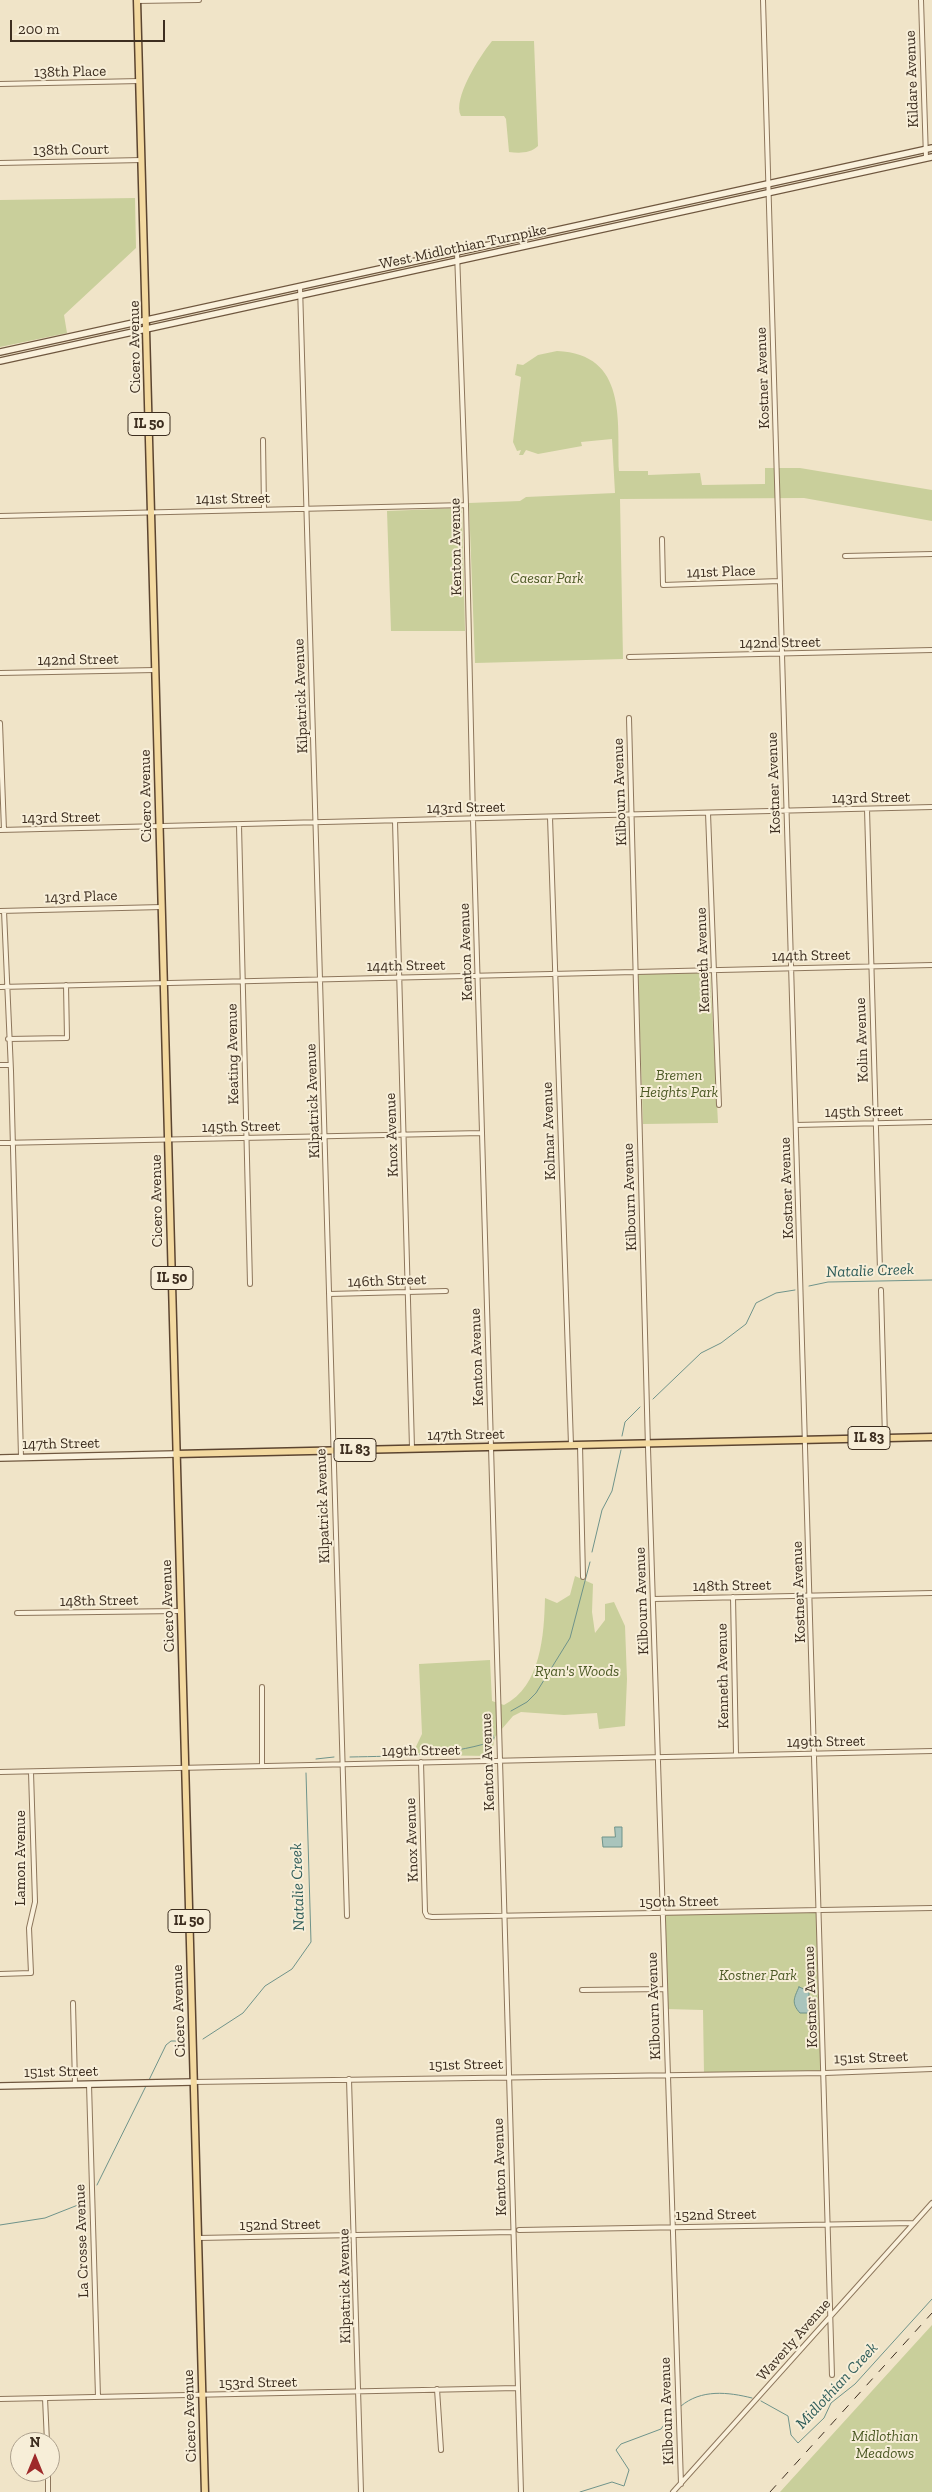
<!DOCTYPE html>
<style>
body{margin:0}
#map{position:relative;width:932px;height:2492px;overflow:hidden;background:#f0e4c8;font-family:"Zilla Slab",serif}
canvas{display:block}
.north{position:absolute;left:10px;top:2432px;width:50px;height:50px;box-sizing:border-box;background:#f7eed8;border:1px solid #ada18e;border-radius:50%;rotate:0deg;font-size:14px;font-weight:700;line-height:20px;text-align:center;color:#3d2e20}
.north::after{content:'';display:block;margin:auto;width:18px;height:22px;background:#9e2a2b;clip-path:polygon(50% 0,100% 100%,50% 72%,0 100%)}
.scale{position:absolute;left:10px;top:20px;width:155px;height:22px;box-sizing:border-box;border:2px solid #3d2e20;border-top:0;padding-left:6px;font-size:15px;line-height:18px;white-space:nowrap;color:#3d2e20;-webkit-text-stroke:4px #f7eed8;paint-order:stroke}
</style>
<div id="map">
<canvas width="932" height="2492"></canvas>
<div class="north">N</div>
<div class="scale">200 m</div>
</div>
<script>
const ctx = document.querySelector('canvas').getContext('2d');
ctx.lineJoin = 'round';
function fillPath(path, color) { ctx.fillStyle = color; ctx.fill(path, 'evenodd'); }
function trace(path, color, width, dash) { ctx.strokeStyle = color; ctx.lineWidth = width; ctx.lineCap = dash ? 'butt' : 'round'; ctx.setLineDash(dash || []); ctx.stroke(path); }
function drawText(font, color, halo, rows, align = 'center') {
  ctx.font = font + ' "Zilla Slab",serif'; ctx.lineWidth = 4; ctx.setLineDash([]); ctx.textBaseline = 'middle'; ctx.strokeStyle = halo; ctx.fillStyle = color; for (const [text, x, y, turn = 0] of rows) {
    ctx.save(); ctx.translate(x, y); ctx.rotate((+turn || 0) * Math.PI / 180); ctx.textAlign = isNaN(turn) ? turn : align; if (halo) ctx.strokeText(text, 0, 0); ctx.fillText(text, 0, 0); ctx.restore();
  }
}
fillPath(new Path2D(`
 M492 41H534L538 146C530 154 518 153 509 152L506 119 504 116H461C452 99 480 56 492 41Z
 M135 198 136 248 64 315 67 333 0 347V200Z
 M557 351C628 354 617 421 619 471H648V475L700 473 702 485 765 484V468H800L932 490V521L804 498 620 499 623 659 475 663 469 503 520 501 526 497 615 493 612 439 581 442 582 446 538 454 526 450 523 455H519L521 450 517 451 513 442 521 377 515 375 517 364 523 365 538 355Z
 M462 508 465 631H391L387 511Z
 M710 972 718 1123 643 1124 638 973Z
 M575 1576 593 1584 592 1612 595 1633 605 1620V1604L614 1602 625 1626 627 1679 625 1726 599 1729 597 1713 564 1715 521 1712 513 1716 495 1737 491 1756 412 1755 422 1734 419 1664 490 1660 492 1701 504 1705C541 1686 544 1635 545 1598L557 1603 570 1595Z
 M820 1911 825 2073 704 2074 703 2010 666 2009 663 1913Z
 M932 2325V2492H780Z`), '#c9cf9b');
const water = new Path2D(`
 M615 1827H622V1847H603L602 1837H615Z
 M799 1987 809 1991V2013H800C791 2003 794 1998 799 1987Z`);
fillPath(water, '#a9c4bc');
trace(water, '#6f938a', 1);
trace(new Path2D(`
 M809 1286 828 1282 932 1280
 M653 1399 701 1353 721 1343 746 1324 756 1303 776 1293 795 1290
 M622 1436 625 1422 640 1407
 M592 1552 602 1510 612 1491 621 1450
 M511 1711 527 1702 536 1693 570 1638 590 1562
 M350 1757C397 1756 446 1756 491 1742L494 1738 493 1735
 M316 1759 334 1757
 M203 2039 243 2013 265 1986 292 1969 311 1942 306 1773
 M149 2080 166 2045 171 2041H179
 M97 2185 146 2086
 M0 2225 45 2218 83 2203 86 2199
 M761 2401 788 2416 791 2435 798 2443 824 2418 831 2403 855 2384 932 2299
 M681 2406C701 2389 728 2392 752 2398
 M580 2492 612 2482 624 2486 629 2470 616 2450 621 2444 661 2429 673 2412`), '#6f938a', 1);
const street = new Path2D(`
 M763 0 832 2375
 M921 0 926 158
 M137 1 199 0
 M0 84 140 81
 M0 163 142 160
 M457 252 466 505 473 819 521 2492
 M300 286 347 1916
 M263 440 264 509
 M0 516 466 505
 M662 539 663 585 780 581
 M845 556 932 554
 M629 657 932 650
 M0 673 155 670
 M629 718 648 1448 681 2484
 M0 723 4 830
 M867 809 880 1271
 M708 813 719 1105
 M550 817 571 1445
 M395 821 412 1448
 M239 825 250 1284
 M0 830 932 807
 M0 911 162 907
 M4 911 11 1071 21 1457
 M0 987 932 965
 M8 1039 67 1038 66 985
 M0 1065H10
 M796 1125 932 1122
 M0 1143 482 1133
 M881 1290 885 1438
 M329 1294 446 1291
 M580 1445 583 1577
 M733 1597 736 1754
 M653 1599 932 1593
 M17 1613 180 1611
 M262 1687V1766
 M421 1762 425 1912 427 1916 432 1917 932 1908
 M0 1772 932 1751
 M0 1974 31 1973 29 1928 35 1902 31 1772
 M582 1990 665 1989
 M73 2003 75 2084
 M349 2079 361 2492
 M193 2082 825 2073 932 2069
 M89 2084 98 2397
 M519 2230 914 2223
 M198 2238 513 2232
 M437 2389 441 2450
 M45 2398 47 2442
 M0 2399 517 2388
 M48 2472V2492
 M673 2492 932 2203`);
const secondary = new Path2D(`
 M0 352 932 148
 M0 361 932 157
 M0 1458 176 1454
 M0 2086 193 2082`);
const primary = new Path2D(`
 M137 0 205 2492
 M176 1454 932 1437`);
trace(street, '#8d765c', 6);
trace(secondary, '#6f573f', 8);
trace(primary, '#5b4430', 9);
trace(street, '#faf1dc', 4);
trace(secondary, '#faf1dc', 5.5);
trace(primary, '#f3d9a0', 6);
trace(new Path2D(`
 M770 2492 932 2313`), '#3d2e20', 1, [9, 9]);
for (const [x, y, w] of [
 [149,424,42],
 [172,1278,42],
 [869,1438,42],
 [355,1450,42],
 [189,1921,42]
]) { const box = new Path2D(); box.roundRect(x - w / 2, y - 11.5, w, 23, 4); ctx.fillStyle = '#f7eed8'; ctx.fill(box); trace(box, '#3d2e20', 1); }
drawText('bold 14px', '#3d2e20', null, [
 ["IL 50",149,424],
 ["IL 50",172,1278],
 ["IL 83",869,1438],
 ["IL 83",355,1450],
 ["IL 50",189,1921]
]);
drawText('15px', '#3d2e20', '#f7eed8', [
 ["138th Place",70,72,-1],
 ["Kildare Avenue",912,79,-92],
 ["138th Court",71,150,-1],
 ["West Midlothian Turnpike",463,247,-12],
 ["Cicero Avenue",135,347,-91],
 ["Kostner Avenue",763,378,-92],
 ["141st Street",233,499,-1],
 ["Kenton Avenue",456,547,-91],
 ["141st Place",721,572,-2],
 ["142nd Street",780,643,-1],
 ["142nd Street",78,660,-1],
 ["Kilpatrick Avenue",301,696,-92],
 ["Kostner Avenue",774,783,-92],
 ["Kilbourn Avenue",620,792,-92],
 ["Cicero Avenue",146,796,-91],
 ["143rd Street",871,798,-1],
 ["143rd Street",466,808,-1],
 ["143rd Street",61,818,-1],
 ["143rd Place",81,897,-2],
 ["Kenton Avenue",466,952,-92],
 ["144th Street",811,956,-1],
 ["Kenneth Avenue",703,960,-92],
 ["144th Street",406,966,-1],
 ["Kolin Avenue",862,1040,-92],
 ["Keating Avenue",233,1054,-91],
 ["Kilpatrick Avenue",313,1101,-92],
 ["145th Street",864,1112,-1],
 ["145th Street",241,1127,-1],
 ["Kolmar Avenue",549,1131,-92],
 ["Knox Avenue",392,1135,-92],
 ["Kostner Avenue",787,1188,-92],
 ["Kilbourn Avenue",630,1197,-92],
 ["Cicero Avenue",157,1201,-91],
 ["146th Street",387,1281,-2],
 ["Kenton Avenue",477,1357,-92],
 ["147th Street",466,1435,-1],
 ["147th Street",61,1444,-1],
 ["Kilpatrick Avenue",323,1506,-92],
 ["148th Street",732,1586,-1],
 ["Kostner Avenue",799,1592,-92],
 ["148th Street",99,1601,-1],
 ["Kilbourn Avenue",642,1601,-92],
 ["Cicero Avenue",168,1606,-92],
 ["Kenneth Avenue",723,1676,-91],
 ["149th Street",826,1742,-1],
 ["149th Street",421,1751,-1],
 ["Kenton Avenue",488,1762,-92],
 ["Knox Avenue",412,1840,-92],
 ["Lamon Avenue",21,1858,-90],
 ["150th Street",679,1902,-1],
 ["Kostner Avenue",811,1997,-92],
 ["Kilbourn Avenue",654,2006,-92],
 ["Cicero Avenue",179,2011,-92],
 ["151st Street",871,2058,-2],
 ["151st Street",466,2065,-1],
 ["151st Street",61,2072,-1],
 ["Kenton Avenue",500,2167,-92],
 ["152nd Street",716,2215,-1],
 ["152nd Street",280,2225,-1],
 ["La Crosse Avenue",82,2241,-92],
 ["Kilpatrick Avenue",345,2286,-91],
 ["Waverly Avenue",794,2340,-49],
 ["153rd Street",258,2383,-1],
 ["Kilbourn Avenue",667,2411,-92],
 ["Cicero Avenue",190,2416,-92]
]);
drawText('italic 15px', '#4d5a26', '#f7eed8', [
 ["Caesar Park",547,579],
 ["Bremen",679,1076],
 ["Heights Park",679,1093],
 ["Ryan's Woods",577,1672],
 ["Kostner Park",758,1976],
 ["Midlothian",885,2437],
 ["Meadows",885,2454]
]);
drawText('italic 16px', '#2f5d5a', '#f7eed8', [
 ["Natalie Creek",870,1271,-2],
 ["Natalie Creek",298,1887,-92],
 ["Midlothian Creek",837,2386,-47]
]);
</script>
